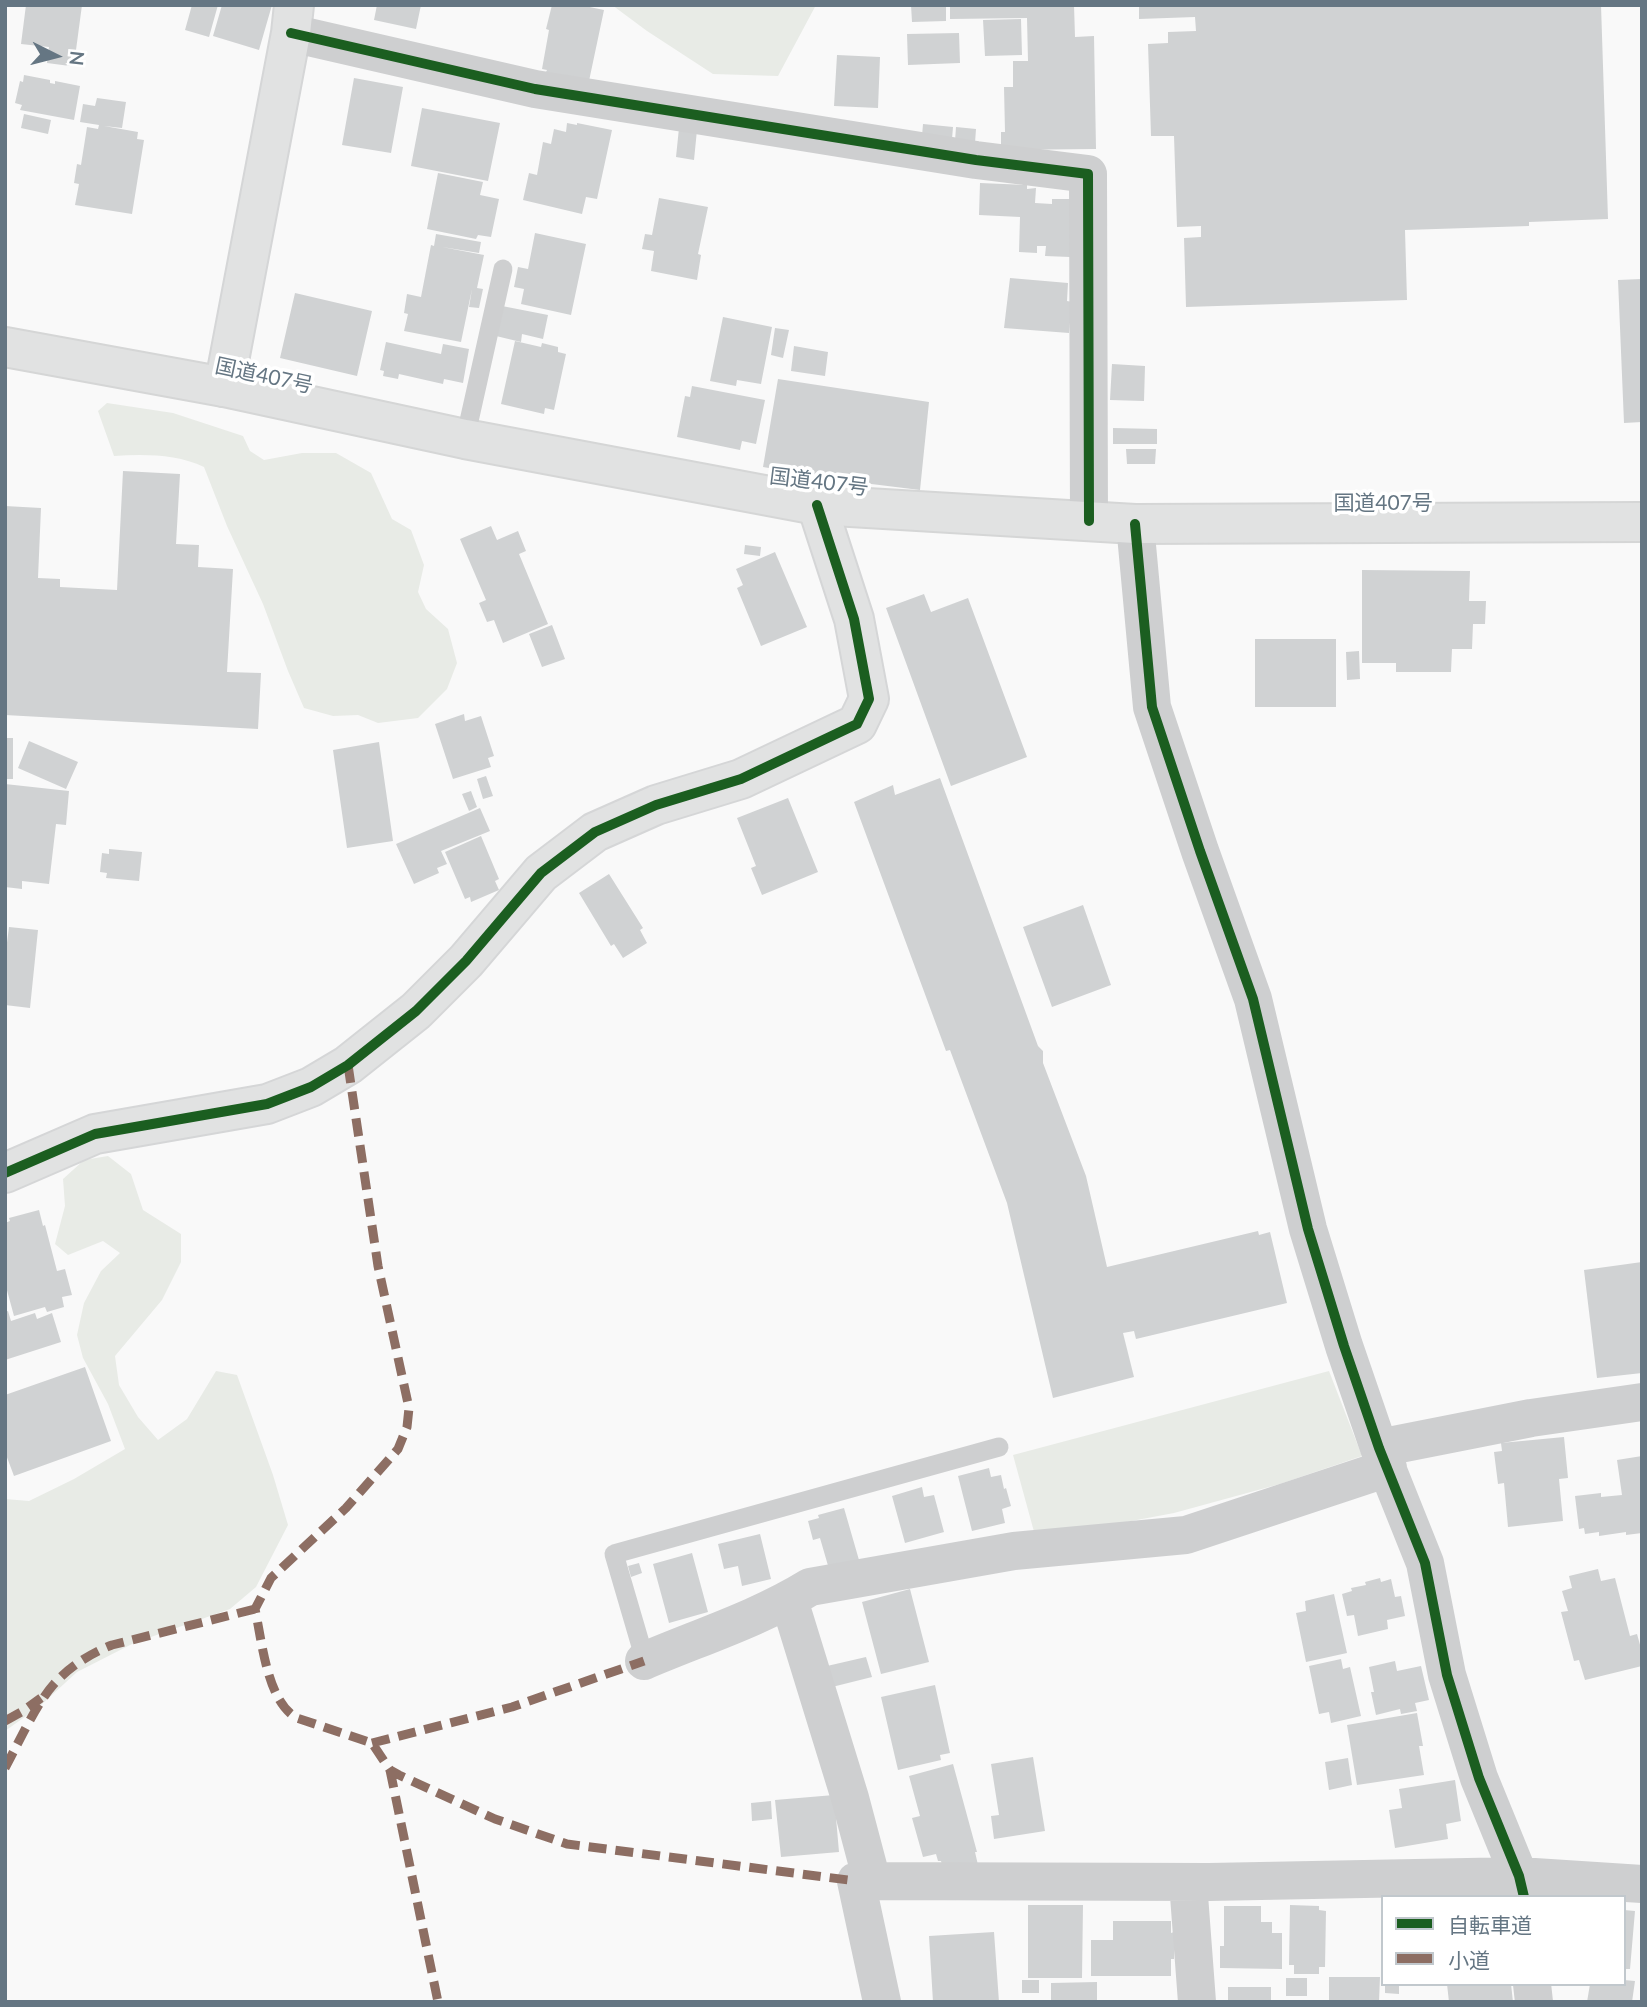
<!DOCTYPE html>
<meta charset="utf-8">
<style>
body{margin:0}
#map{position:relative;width:1647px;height:2007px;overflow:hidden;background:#f9f9f9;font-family:Lato,"Noto Sans JP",sans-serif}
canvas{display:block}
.frame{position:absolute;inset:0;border:7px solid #657683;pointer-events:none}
.legend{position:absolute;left:1381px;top:1895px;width:245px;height:91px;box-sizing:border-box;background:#fff;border:2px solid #c1c8cd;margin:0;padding:9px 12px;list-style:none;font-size:21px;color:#657683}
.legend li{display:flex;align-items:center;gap:14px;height:35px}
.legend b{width:35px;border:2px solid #c1c8cd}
.north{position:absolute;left:21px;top:21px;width:70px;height:70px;-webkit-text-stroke:5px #fff;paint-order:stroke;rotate:96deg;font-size:19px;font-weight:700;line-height:28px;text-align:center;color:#657683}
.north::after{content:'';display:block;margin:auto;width:24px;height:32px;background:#657683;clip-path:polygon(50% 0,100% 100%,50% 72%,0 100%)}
</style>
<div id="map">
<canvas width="1647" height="2007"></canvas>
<div class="frame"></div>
<ul class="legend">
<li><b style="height:9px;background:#1b5e20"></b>自転車道</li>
<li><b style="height:9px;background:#8d6e63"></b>小道</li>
</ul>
<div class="north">N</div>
</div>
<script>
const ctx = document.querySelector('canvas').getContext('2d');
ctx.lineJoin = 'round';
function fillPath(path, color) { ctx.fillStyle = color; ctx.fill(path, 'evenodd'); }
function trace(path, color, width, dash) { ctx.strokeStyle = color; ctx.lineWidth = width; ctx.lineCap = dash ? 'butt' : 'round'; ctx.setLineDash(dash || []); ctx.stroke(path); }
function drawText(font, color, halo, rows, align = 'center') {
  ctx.font = font + ' Lato,"Noto Sans JP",sans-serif'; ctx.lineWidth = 7; ctx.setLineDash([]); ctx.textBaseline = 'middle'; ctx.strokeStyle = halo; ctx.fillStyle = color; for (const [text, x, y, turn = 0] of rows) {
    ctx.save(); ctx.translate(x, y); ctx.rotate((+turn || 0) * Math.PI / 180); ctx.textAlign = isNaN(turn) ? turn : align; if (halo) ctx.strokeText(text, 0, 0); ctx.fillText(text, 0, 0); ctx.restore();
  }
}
fillPath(new Path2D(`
 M612 5H816L778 76 713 74 647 31Z
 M107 403 173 413 243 436 250 451 264 460 302 453H336L371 473 392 519 411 530 424 565 418 592 426 609 448 629 457 663 447 689 418 718 378 723 358 715 333 716 304 708 288 671 263 604 227 526 204 467C177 454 144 454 114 456L98 411Z
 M108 1156 131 1174 143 1210 181 1234V1262L162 1300 115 1356 119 1385 138 1417 158 1440 187 1419 216 1371 237 1375 273 1475 288 1525 256 1587 230 1609 134 1643 77 1672 40 1706 5 1731V1499L29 1501 74 1479 125 1449 108 1404 83 1358 77 1335 84 1303 101 1271 120 1253 103 1241 68 1255 55 1244 65 1206 63 1179 84 1160Z
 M1329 1371 1362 1456 1280 1484 1174 1513 1036 1539 1013 1455Z`), '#e8ebe6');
fillPath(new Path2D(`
 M26 5H82L76 50H72L70 66 47 63 49 47 21 44Z
 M192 5H218L209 37 185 30Z
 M222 5H272L259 50 213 36Z
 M377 5H421L416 29 374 20Z
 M552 5H580L604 10 589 81 546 72 547 70 542 69 549 30 546 29Z
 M911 5H946V21L912 22Z
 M950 5H1074L1075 37 1094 36 1096 149 1001 150V132H1005L1004 87H1013V61H1028L1027 18 950 19Z
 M1139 5H1601L1608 219 1529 222V226L1405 230 1407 300 1186 307 1184 238 1201 237V226L1177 227 1174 136H1151L1148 44 1168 43V32L1196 31 1195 17 1139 19Z
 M1021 19 1022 55 985 56 983 20Z
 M959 33 960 63 908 65 907 34Z
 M837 55 880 57 878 108 834 106Z
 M24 75 50 80V83L55 84V81L80 86 74 120 20 110 22 105 15 103 20 81 23 82Z
 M354 78 403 87 391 153 342 145Z
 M97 98 126 102 122 128 104 126 138 132 137 139 144 140 132 214 75 205 79 184 74 183 77 164 81 165 87 127 98 129 99 125 80 122 83 104 95 106Z
 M422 108 500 123 488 181 411 166Z
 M24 114 51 120 48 134 21 128Z
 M567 123 577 125V123L612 130 597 199 586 197 582 214 523 200 529 173 537 175 543 142 551 144 554 129 566 132Z
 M923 124 953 127 952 139 922 136Z
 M956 127 976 129 975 143 955 141Z
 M679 128 697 130 694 160 676 157Z
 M438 173 483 182 480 195 499 199 491 237 478 235 476 239 427 229Z
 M980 183 1027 185V189L1036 188 1035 203 1052 204V199H1072L1070 257 1045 256 1046 246H1037V253L1019 252 1020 217 979 215Z
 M659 198 708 207 698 254 701 255 697 280 651 271 654 251 642 249 645 234 652 235Z
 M535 233 586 244 571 315 521 304 524 289 514 287 518 267 528 269Z
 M436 234 481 242 479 253 442 247 484 255 477 288 483 289 479 308 469 307 472 289 461 342 404 331 408 314 404 313 407 294 421 297 431 245 434 246Z
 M1010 278 1068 283 1067 301 1072 302 1069 333 1004 328Z
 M1642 279V422L1624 423 1618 280Z
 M295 293 372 311 357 376 280 358Z
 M502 306 548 315 543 339 522 334 521 342 496 336Z
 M723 317 772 327 761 384 737 380 736 386 710 381Z
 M775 328 789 330 783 358 771 355Z
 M515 341 541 347 542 343 558 347V352L566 354 554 410 545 408 544 414 501 404Z
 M386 342 441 354 443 344 469 349 463 383 444 379 443 384 399 374 398 379 383 376 384 371 380 370Z
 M794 346 828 352 825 376 791 371Z
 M1112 364 1145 366 1144 401 1110 400Z
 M778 379 929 402 920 490 839 480 763 467Z
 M692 386 765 400 756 444 742 441 740 450 677 437 685 396 690 397Z
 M1113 428 1157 429V444H1113Z
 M1126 449H1156L1155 464H1127Z
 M123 471 180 474 176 544 199 545 198 567 233 569 227 672 261 673 258 729 5 715V506L41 508 38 578 60 579V587L117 590Z
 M491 526 497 540 518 531 526 551 519 554 548 624 503 643 494 620 487 622 479 603 486 600 460 539Z
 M745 545 761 547 760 556 744 554Z
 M775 552 807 627 761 646 737 588 743 585 736 569Z
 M1362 570 1470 571 1469 601H1486L1485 624H1473L1472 649H1452L1451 672H1396V663H1362Z
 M924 594 931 612 968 598 1027 757 951 786 886 608Z
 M552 625 565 659 542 667 529 634Z
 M1255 639H1336V707H1255Z
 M1359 651 1360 679 1347 680 1346 652Z
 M464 714 465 721 481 716 494 756 488 758 491 767 453 779 435 724Z
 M5 738H13V779H5Z
 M29 741 78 762 66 789 18 768Z
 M379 742 393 841 347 848 333 750Z
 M486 776 493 796 483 799 477 779Z
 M940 778 1038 1046 1043 1051V1063L1086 1176 1107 1267 1258 1231 1259 1235 1270 1232 1287 1303 1136 1339 1134 1331 1123 1333 1134 1377 1053 1398 1007 1203 950 1050 946 1051 854 802 893 785 895 795Z
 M5 784 69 791 66 825 56 824 49 884 22 881V889L5 887Z
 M471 791 477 807 469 811 462 794Z
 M788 798 818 872 762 895 751 868 756 866 737 818Z
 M480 808 490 831 441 851 447 864 437 868 439 873 414 884 396 844Z
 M481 836 499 879 495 881 499 890 471 902 470 897 465 899 445 852Z
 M109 849 142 852 139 881 106 878 107 873 100 872 102 853 109 854Z
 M609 874 643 928 640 930 647 943 623 958 614 944 611 946 579 893Z
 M1083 905 1111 985 1052 1007 1023 927Z
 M9 927 38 930 30 1008 5 1005V958Z
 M39 1210 43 1226 45 1225 57 1271 65 1269 72 1295 62 1297 64 1307 47 1312 45 1307 14 1316 5 1283V1223L10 1221 9 1218Z
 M1642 1262V1373L1597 1378 1584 1270Z
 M8 1311 11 1321 35 1313 37 1319 52 1313 61 1342 5 1360V1312Z
 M85 1367 111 1441 14 1476 5 1452V1395Z
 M1564 1437 1568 1478 1559 1479 1563 1521 1508 1527 1504 1483 1498 1484 1494 1452 1502 1451 1501 1443Z
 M1642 1456V1533L1626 1535V1532L1599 1536V1532L1585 1534 1584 1528 1579 1529 1575 1496 1601 1493V1497L1622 1495 1617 1460Z
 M989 1468 991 1477 1001 1475 1004 1489 1006 1488 1011 1506 1002 1509 1005 1523 972 1531 958 1476Z
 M922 1487 924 1497 934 1495 944 1532 905 1543 892 1496Z
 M844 1508 861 1567 831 1576 820 1538 813 1540 808 1521 819 1518 818 1515Z
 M760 1534 771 1579 742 1586 738 1566 724 1569 718 1544Z
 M692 1553 708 1612 669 1623 653 1564Z
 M639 1563 642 1573 631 1577 628 1566Z
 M1598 1569 1601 1581 1615 1578 1630 1636 1637 1634 1642 1652V1666L1585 1680 1579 1660 1574 1661 1561 1612 1568 1611 1562 1591 1572 1588 1569 1576Z
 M1380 1578 1381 1582 1391 1579 1395 1597 1401 1596 1405 1616 1387 1620 1388 1629 1358 1636 1354 1615 1347 1616 1342 1594 1352 1591 1351 1588 1366 1585 1365 1582Z
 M910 1589 929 1662 881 1674 862 1602Z
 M1334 1594 1347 1653 1306 1662 1296 1613 1306 1611 1305 1601Z
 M866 1657 872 1677 832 1687 827 1666Z
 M1341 1659 1343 1669 1350 1667 1361 1716 1331 1723 1329 1712 1319 1714 1309 1666Z
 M1395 1661 1397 1671 1421 1666 1429 1700 1415 1703 1417 1711 1401 1714 1400 1709 1376 1715 1371 1692H1374L1369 1667Z
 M935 1685 950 1753 940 1755 941 1760 898 1770 881 1697Z
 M1417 1713 1423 1746H1419L1424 1775 1357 1785 1347 1725Z
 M1033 1757 1045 1831 994 1839 991 1816 999 1815 991 1764Z
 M1348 1758 1352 1785 1329 1790 1325 1762Z
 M953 1764 977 1852H975L978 1865 943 1868 941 1861H938L936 1854 923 1857 912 1818 920 1816 909 1776Z
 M1455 1780 1461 1821 1446 1824 1448 1839 1395 1848 1389 1810 1402 1808 1399 1789Z
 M834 1795 839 1852 781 1857 775 1800Z
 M771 1801 772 1819 752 1821 751 1803Z
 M1028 1905H1083L1082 1978H1028Z
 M1290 1905 1319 1906V1910L1326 1911 1325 1967H1319V1974H1294V1965H1289Z
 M1224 1906H1261V1922H1272V1933H1282V1969L1220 1968V1946H1224Z
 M1624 1910 1635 1911 1630 1969H1624Z
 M1113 1921H1171V1933L1174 1932V1959H1171V1976H1091V1940H1113Z
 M994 1932 999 2002H933L929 1936Z
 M1329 1977H1380L1379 2002H1329Z
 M1286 1978H1307V1996H1286Z
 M1022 1980H1039V1993H1022Z
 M1624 1980 1635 1981 1632 2002H1587L1590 1984H1624Z
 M1097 1982V2002H1051V1983Z
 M1385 1984H1399V1994L1385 1993Z
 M1447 1984H1511L1513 2002H1449Z
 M1228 1987H1271V2002H1228Z`), '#d0d2d3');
const secondary = new Path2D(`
 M224 387 291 33 294 5
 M5 1173 95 1134 267 1104 311 1087 348 1065 416 1011 466 961 541 873 595 832 656 805 741 779 857 724 869 699 854 619 817 505`);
const highway = new Path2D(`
 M5 347 224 387 465 439 817 505 1135 524 1642 522`);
trace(secondary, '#d5d6d7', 42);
trace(highway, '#d5d6d6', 42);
trace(new Path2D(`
 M465 439 503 269
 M645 1660 614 1554 999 1447`), '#cecfd0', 19);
trace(new Path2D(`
 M291 33 535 89 976 160 1088 174 1089 521
 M1135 524 1152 707 1200 851 1253 999 1308 1229 1344 1346 1379 1448 1425 1563 1447 1675 1479 1778 1519 1876 1524 1897
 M1379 1448 1531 1418 1642 1402
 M789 1600 850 1798 872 1881
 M644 1661C700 1637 758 1619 810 1587L1014 1551 1186 1535 1388 1468
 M1188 1882 1197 2002
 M1532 1984 1534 2002
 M882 2002 856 1881 1209 1882 1519 1876 1642 1884`), '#cecfd0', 38);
trace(secondary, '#e1e2e2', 38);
trace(highway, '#e1e2e2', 38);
trace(new Path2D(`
 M348 1065 378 1266 409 1408 407 1427 398 1449 346 1508 271 1578 255 1609C262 1641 267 1702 297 1718L372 1743 390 1770 399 1775 495 1819 567 1844 856 1881
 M5 1721 23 1711 41 1698
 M372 1743 512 1707 644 1661
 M5 1768C18 1744 36 1704 54 1684 69 1667 91 1653 112 1645L255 1609
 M390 1770 438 2002`), '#8d6e63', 9, [18, 9]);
trace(new Path2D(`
 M291 33 535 89 976 160 1088 174 1089 521
 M1135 524 1152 707 1200 851 1253 999 1308 1229 1344 1346 1379 1448 1425 1563 1447 1675 1479 1778 1519 1876 1524 1897
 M5 1173 95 1134 267 1104 311 1087 348 1065 416 1011 466 961 541 873 595 832 656 805 741 779 857 724 869 699 854 619 817 505`), '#1b5e20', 10);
drawText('21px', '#657683', '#fff', [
 ["国道407号",264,376,12],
 ["国道407号",819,482,7],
 ["国道407号",1383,503]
]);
</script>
